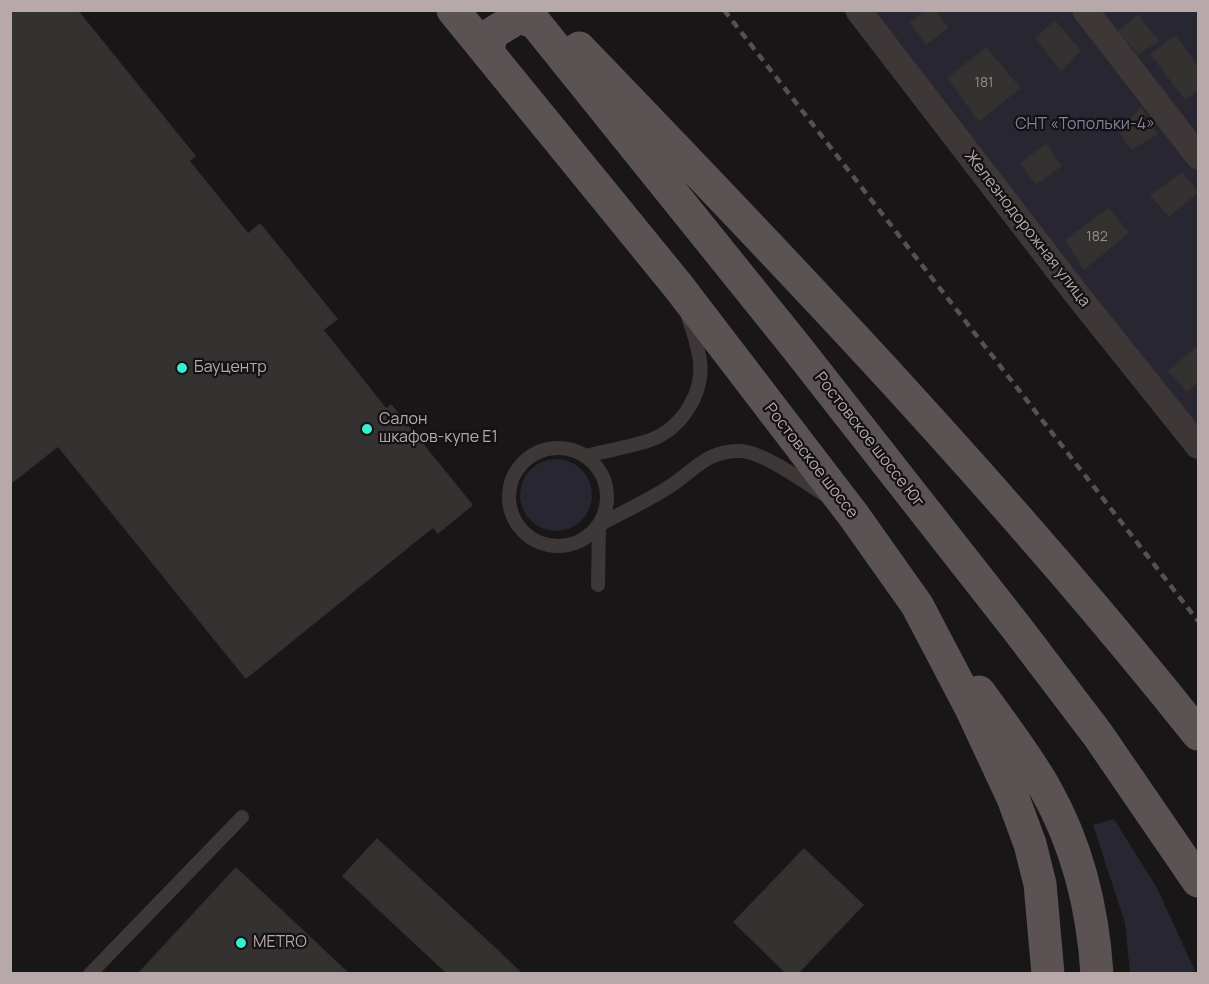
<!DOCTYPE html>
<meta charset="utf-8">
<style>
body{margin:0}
#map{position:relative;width:1209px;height:984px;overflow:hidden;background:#181616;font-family:Manrope,sans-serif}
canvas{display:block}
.frame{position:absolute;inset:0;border:12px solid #b7a8aa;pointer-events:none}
</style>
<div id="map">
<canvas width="1209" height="984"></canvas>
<div class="frame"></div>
</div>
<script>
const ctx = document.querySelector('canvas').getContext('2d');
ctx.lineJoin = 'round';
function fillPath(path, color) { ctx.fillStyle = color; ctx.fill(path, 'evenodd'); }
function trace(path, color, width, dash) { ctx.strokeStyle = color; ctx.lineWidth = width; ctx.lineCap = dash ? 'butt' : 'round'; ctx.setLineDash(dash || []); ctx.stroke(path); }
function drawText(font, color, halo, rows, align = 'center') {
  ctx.font = font + ' Manrope,sans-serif'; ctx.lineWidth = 4.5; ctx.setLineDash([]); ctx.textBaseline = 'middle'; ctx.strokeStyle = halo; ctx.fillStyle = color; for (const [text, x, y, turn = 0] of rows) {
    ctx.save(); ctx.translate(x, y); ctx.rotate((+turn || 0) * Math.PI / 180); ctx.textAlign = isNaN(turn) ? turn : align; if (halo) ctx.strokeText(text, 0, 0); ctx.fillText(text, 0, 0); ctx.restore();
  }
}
fillPath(new Path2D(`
 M848 11H1198V458Z
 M520 495a36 36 0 1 1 72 0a36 36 0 1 1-72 0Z
 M1114 819 1157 888 1196 973H1130L1125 923 1093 825Z`), '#282630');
const building = new Path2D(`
 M10 10H77L195 156 189 161 248 234 260 224 337 319 323 330 386 409 391 405 472 505 438 533 433 527 246 678 58 446 10 484Z
 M926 10H935L948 28 926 44 910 23Z
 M1138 15 1158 41 1138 54 1119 31Z
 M1055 21 1080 51 1061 70 1036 38Z
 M1175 36 1198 67V89L1185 99 1151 54Z
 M986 48 1020 88 979 121 948 78Z
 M1141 108 1157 134 1132 149 1118 130Z
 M1046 144 1061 166 1036 184 1021 163Z
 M1182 173 1198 192 1169 216 1151 195Z
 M1109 208 1128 233 1084 269 1066 240Z
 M1198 346V381L1187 391 1169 371Z
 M377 839 498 951 522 974H448L343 876Z
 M804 849 863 905 797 974H787L734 922Z
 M236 868 284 913 349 974H138Z`);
fillPath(building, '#343131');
trace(building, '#343030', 1.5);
trace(new Path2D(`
 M509 497a49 49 0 1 1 98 0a49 49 0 1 1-98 0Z
 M586 456C608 450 632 447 653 439 682 427 704 393 700 361 698 346 693 331 688 317
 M598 585 599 525C621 513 643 503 664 490 692 474 705 450 740 451 764 452 806 483 826 496
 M90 974 242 817`), '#3d3737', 14);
trace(new Path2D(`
 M858 10 1078 296 1198 446
 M1085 10 1198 156`), '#3d3737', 26);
trace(new Path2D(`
 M453 10 678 286 854 516 917 605 971 708 1013 798 1030 844 1040 884 1048 974
 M525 10 797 348 1019 631 1098 735 1198 881
 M579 48C793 270 1006 493 1198 734
 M488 52 491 34 519 17 534 22
 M979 692C1002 724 1027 756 1046 790 1078 847 1093 910 1097 974`), '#5b5353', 33);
trace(new Path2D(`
 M724 10 1198 621`), '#575050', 4.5, [8, 6]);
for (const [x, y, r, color] of [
 [182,368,6,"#38eed0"],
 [367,429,6,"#38eed0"],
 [241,943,6,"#38eed0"]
]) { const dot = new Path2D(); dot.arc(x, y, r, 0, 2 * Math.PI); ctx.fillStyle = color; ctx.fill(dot); trace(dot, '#131111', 2); }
drawText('14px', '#968a8c', null, [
 ["181",984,83],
 ["182",1097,237]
]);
drawText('16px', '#877fa2', '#131111', [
 ["СНТ «Топольки-4»",1085,125]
]);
drawText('16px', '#b7a8aa', '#131111', [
 ["Железнодорожная улица",1027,229,52],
 ["Ростовское шоссе Юг",869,440,52],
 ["Ростовское шоссе",811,461,52]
]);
drawText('16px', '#b7a8aa', '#131111', [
 ["Бауцентр",194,368],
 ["Салон",379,420],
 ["шкафов-купе Е1",379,438],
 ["METRO",253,943]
], 'left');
</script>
